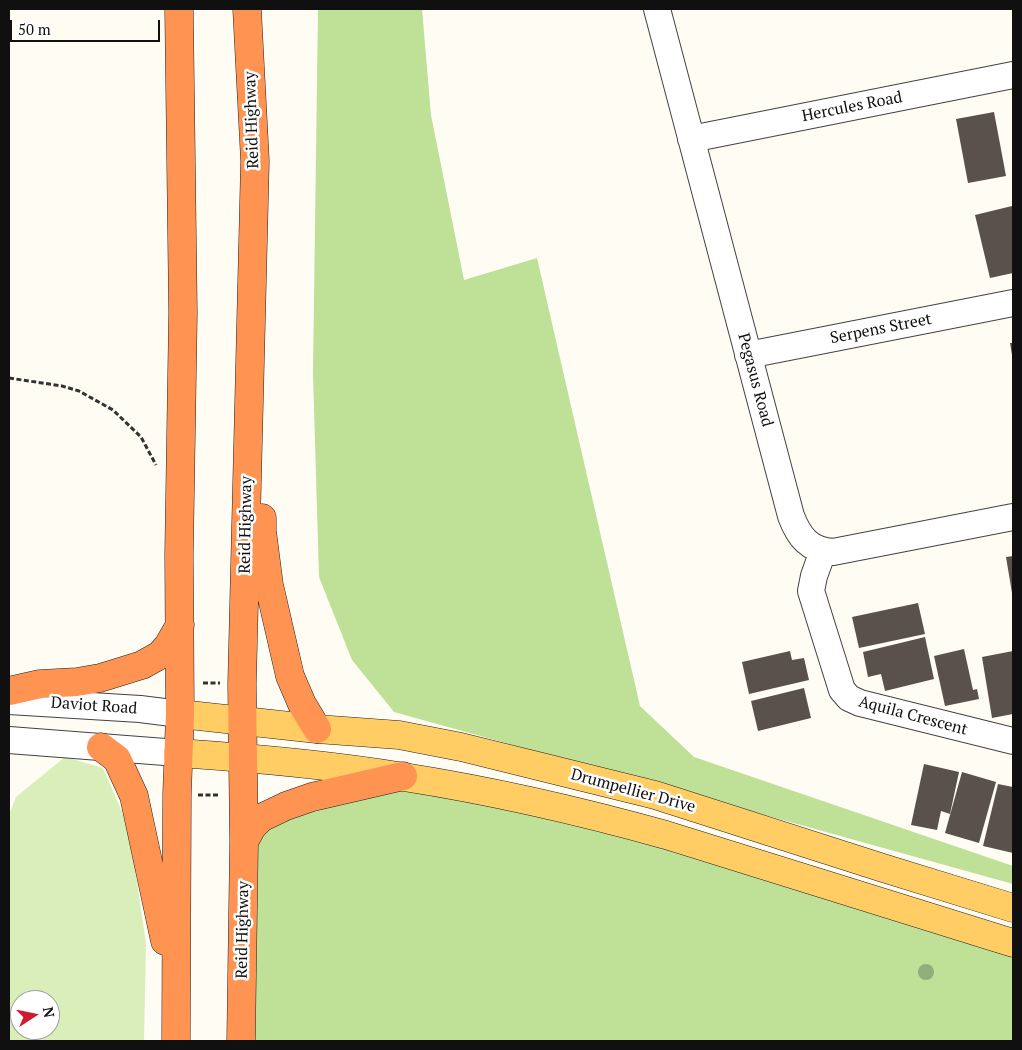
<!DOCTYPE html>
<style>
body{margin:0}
#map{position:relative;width:1022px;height:1050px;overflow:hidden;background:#fffcf4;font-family:"PT Serif",serif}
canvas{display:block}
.frame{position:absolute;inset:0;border:10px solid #101010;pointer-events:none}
.north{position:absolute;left:10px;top:990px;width:50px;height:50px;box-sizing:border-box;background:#fff;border:1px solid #9f9f9f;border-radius:50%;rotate:79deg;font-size:14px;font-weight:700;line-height:20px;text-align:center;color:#101010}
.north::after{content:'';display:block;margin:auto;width:18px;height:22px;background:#ce1b32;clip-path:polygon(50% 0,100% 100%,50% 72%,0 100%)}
.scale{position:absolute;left:10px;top:20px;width:150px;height:22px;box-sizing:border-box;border:2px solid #101010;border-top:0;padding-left:6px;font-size:15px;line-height:18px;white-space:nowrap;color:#101010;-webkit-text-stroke:4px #fff;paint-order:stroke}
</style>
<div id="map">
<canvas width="1022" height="1050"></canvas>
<div class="frame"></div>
<div class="north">N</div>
<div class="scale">50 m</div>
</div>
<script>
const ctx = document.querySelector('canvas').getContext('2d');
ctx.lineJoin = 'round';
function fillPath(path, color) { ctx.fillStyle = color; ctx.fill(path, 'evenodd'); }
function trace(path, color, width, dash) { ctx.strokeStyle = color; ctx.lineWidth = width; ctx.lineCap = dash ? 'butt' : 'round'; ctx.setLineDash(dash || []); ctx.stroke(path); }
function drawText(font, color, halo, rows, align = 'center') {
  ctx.font = font + ' "PT Serif",serif'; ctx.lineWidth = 5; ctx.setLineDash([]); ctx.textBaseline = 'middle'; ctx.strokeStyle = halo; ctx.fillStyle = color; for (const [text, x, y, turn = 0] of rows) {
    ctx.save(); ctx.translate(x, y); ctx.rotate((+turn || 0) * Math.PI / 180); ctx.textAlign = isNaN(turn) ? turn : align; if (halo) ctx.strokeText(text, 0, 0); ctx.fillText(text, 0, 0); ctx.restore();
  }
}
fillPath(new Path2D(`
 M65 757 103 768 129 828 146 943 144 1041H9V815L16 797ZM20 1000H50V1030H20Z`), '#d9eeb9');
fillPath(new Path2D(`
 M318 9H422L431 115 464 280 537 258 640 706 694 757 1013 866V884L394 712 352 660 319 577 313 373Z
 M403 776 1013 945V1041H253L252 827Z`), '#bee097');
fillPath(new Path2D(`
 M994 112 1006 176 968 183 956 119Z
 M1012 206 1013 213V273L990 278 975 215Z
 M1010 343H1013V355H1012Z
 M1013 556V593H1012L1006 557Z
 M918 603 925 634 859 648 852 617Z
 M925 637 934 679 885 691 881 674 868 677 863 652Z
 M964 649 973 690 977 689 979 699 945 706 934 656Z
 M790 651 792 660 804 658 809 680 749 694 742 662Z
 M1013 651V714L992 718 982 657Z
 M804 688 811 718 758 731 751 701Z
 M924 764 959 772 950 814 941 811 937 830 911 825Z
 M962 772 996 782 979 843 945 833Z
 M998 784 1013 787V853L983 846Z`), '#5a504c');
const minor = new Path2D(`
 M657 9 791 516C799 537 809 550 833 552L1013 517
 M691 139 1013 75
 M748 355 1013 303
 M823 551 814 576 811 591 842 690 849 698 860 703 1013 741
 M9 701 140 709 180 714
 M9 740 178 753`);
const major = new Path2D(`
 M180 714 317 729 399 735 461 747 655 795 883 868 1013 908
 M178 753C253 758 331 765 404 777 493 791 580 811 666 835L1013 943`);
const highway = new Path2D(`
 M262 518V531L269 585 290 676 302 704 317 729
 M9 691 40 684 77 682 100 678 142 665 160 655 168 646 180 625
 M101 747 117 759 134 796 165 941
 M244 842 252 827 261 818 286 806 312 797 403 776
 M176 1041 177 794 180 714 179 554 183 313 179 9
 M241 1041 244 842 242 684 255 161 247 9`);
trace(minor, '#434343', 28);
trace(major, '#212121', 29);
trace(highway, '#212121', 29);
trace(new Path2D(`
 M9 378 62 386 79 391 113 410 141 437 156 465
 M203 683H220
 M198 795H220`), '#323232', 3, [5, 2.5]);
trace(minor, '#fff', 26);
trace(major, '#ffcd64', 28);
trace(highway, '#ff9352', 28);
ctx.fillStyle = '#8eae7c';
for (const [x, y] of [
 [926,972]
]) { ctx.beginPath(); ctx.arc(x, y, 8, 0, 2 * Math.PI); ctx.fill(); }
drawText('16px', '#101010', '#fff', [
 ["Hercules Road",852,107,-11],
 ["Reid Highway",252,120,-92],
 ["Serpens Street",881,329,-11],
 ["Pegasus Road",755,380,75],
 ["Reid Highway",246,525,-89],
 ["Daviot Road",94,706,4],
 ["Aquila Crescent",913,716,15],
 ["Drumpellier Drive",633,791,15],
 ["Reid Highway",243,930,-89]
]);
</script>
